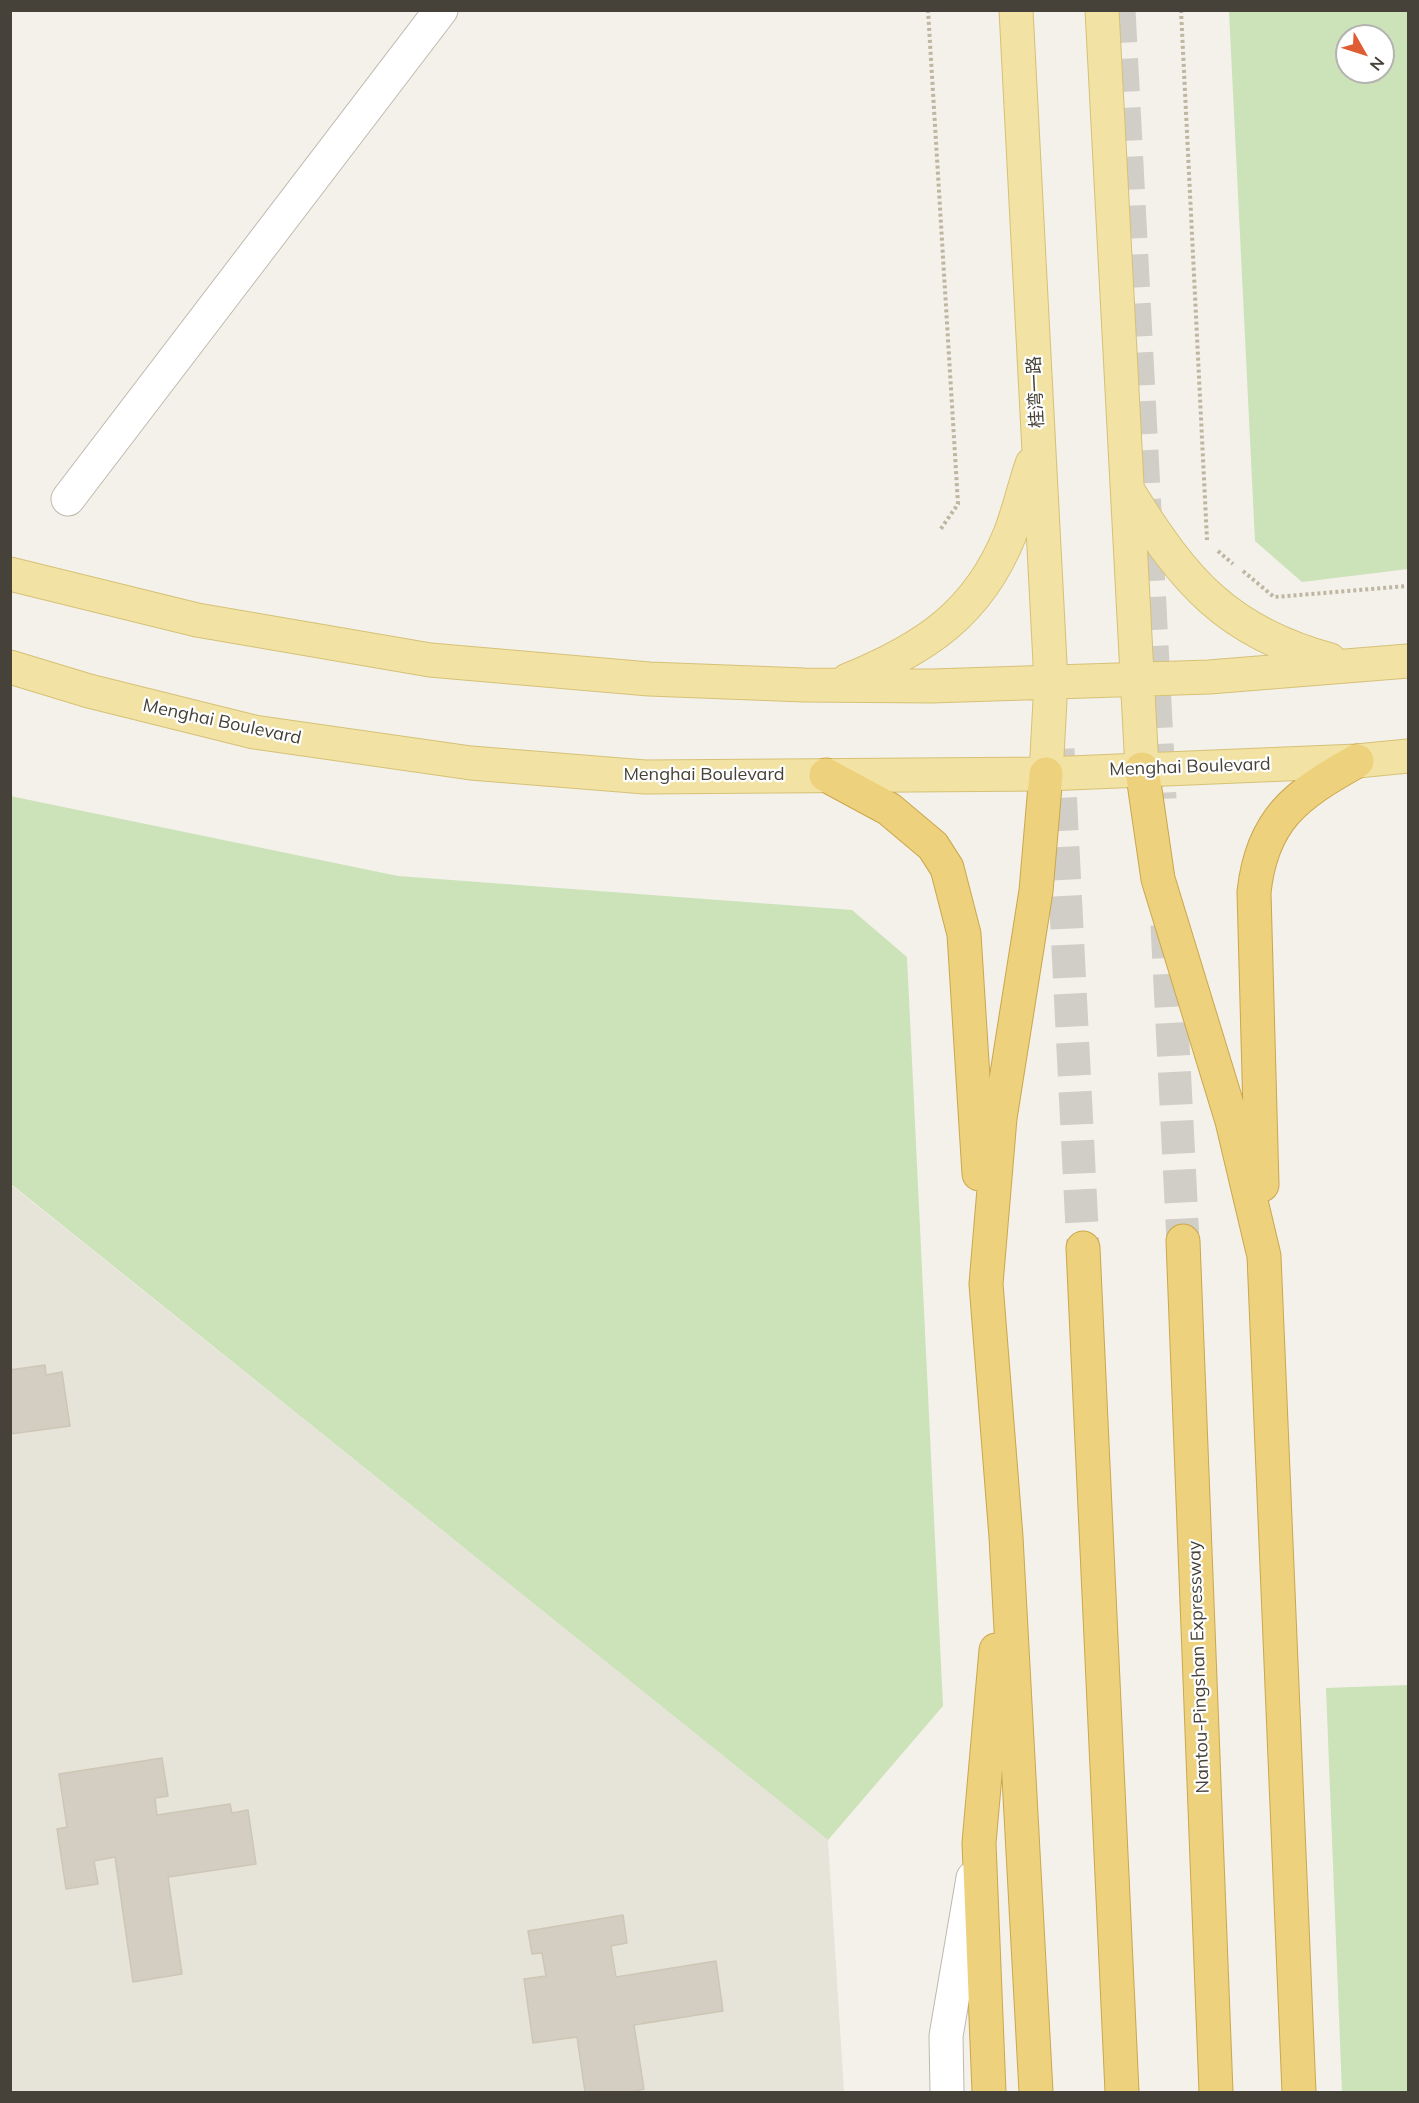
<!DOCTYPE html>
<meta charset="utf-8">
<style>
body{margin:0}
#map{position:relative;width:1419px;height:2103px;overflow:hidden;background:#f3f1ea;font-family:Mulish,sans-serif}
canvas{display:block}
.frame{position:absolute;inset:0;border:12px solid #464239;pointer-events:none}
.north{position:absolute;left:1335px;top:24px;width:60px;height:60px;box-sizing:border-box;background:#fff;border:2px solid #b5b3b0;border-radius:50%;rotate:129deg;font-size:16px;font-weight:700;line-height:24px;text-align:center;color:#464239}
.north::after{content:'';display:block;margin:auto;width:21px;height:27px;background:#e05d34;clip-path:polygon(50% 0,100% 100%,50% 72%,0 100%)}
</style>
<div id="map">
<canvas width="1419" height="2103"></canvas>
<div class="frame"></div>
<div class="north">N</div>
</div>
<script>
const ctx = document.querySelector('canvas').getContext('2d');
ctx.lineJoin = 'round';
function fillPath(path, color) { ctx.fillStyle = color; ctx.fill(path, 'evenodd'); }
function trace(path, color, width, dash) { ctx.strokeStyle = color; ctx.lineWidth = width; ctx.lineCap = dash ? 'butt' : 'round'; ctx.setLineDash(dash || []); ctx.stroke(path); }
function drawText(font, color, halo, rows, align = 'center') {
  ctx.font = font + ' Mulish,"Noto Sans SC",sans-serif'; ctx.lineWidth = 4.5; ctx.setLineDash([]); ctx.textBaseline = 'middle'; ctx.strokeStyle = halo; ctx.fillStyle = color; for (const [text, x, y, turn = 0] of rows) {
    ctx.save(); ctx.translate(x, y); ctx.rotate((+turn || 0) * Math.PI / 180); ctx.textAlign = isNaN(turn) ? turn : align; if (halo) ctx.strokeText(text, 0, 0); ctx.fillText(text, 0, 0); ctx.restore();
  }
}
fillPath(new Path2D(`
 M10 1184 828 1840 844 2092H11Z`), '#e6e3d9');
fillPath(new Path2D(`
 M1229 11H1408V569L1302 582 1255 541ZM1347 36H1383V72H1347Z
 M10 796 398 876 852 910 907 957 943 1706 828 1840 11 1184Z
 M1408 1685V2092H1342L1326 1688Z`), '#cce2b8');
const building = new Path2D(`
 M45 1365 46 1375 62 1372 70 1426 10 1434V1370Z
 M162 1758 168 1796 155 1798 157 1815 230 1804 232 1813 248 1810 256 1864 168 1877 182 1974 133 1982 115 1857 94 1861 98 1884 66 1889 57 1829 67 1827 59 1774Z
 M623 1915 627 1943 611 1946 616 1977 716 1961 723 2011 634 2025 644 2089 631 2092H585L577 2037 533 2043 524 1979 546 1976 542 1953 532 1954 528 1931Z`);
fillPath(building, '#d3cec1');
trace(building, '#cdc6b5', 1.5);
trace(new Path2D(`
 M1119 10 1160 799
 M1058 749 1083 1248
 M1167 925 1183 1241`), '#d0cec7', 33, [33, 16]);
const minor = new Path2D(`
 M68 499 441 10
 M947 2092 946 2036 973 1878`);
const major = new Path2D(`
 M1016 10 1051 682 1046 774
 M1102 10 1142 769
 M1130 494C1184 581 1227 632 1330 660
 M10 574 197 620 430 660 649 679 804 685 932 686 1209 677 1408 661
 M10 667 89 691 254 732 471 763 645 777 1046 774 1357 761 1408 756
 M848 680C924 649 978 614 1010 534 1019 511 1024 487 1032 464`);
const highway = new Path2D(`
 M1142 769 1158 879 1232 1121 1264 1256 1299 2092
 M826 775 889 809 933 846 947 868 964 934 979 1174
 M1262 1185 1254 892C1262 819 1296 795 1357 761
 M1183 1241 1216 2092
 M1083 1248 1122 2092
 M989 2092 979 1843 996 1650
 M1036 2092 1006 1537 986 1284 1000 1118 1036 891 1046 774`);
trace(minor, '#beb9ae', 35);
trace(major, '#d6c176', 35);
trace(highway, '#cba74d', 35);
trace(new Path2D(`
 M928 10 958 504 940 530
 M1181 10 1207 540
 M1218 551 1233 564
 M1243 571 1274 597 1408 586`), '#beb6a1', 4, [3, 3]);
trace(minor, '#fff', 33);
trace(major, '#f2e3a4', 33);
trace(highway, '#edd17c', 33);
drawText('18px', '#464239', '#fff', [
 ["桂湾一路",1036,392,-93],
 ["Menghai Boulevard",222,722,12],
 ["Menghai Boulevard",1190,767,-2],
 ["Menghai Boulevard",704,775],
 ["Nantou-Pingshan Expressway",1199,1667,-92]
]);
</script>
